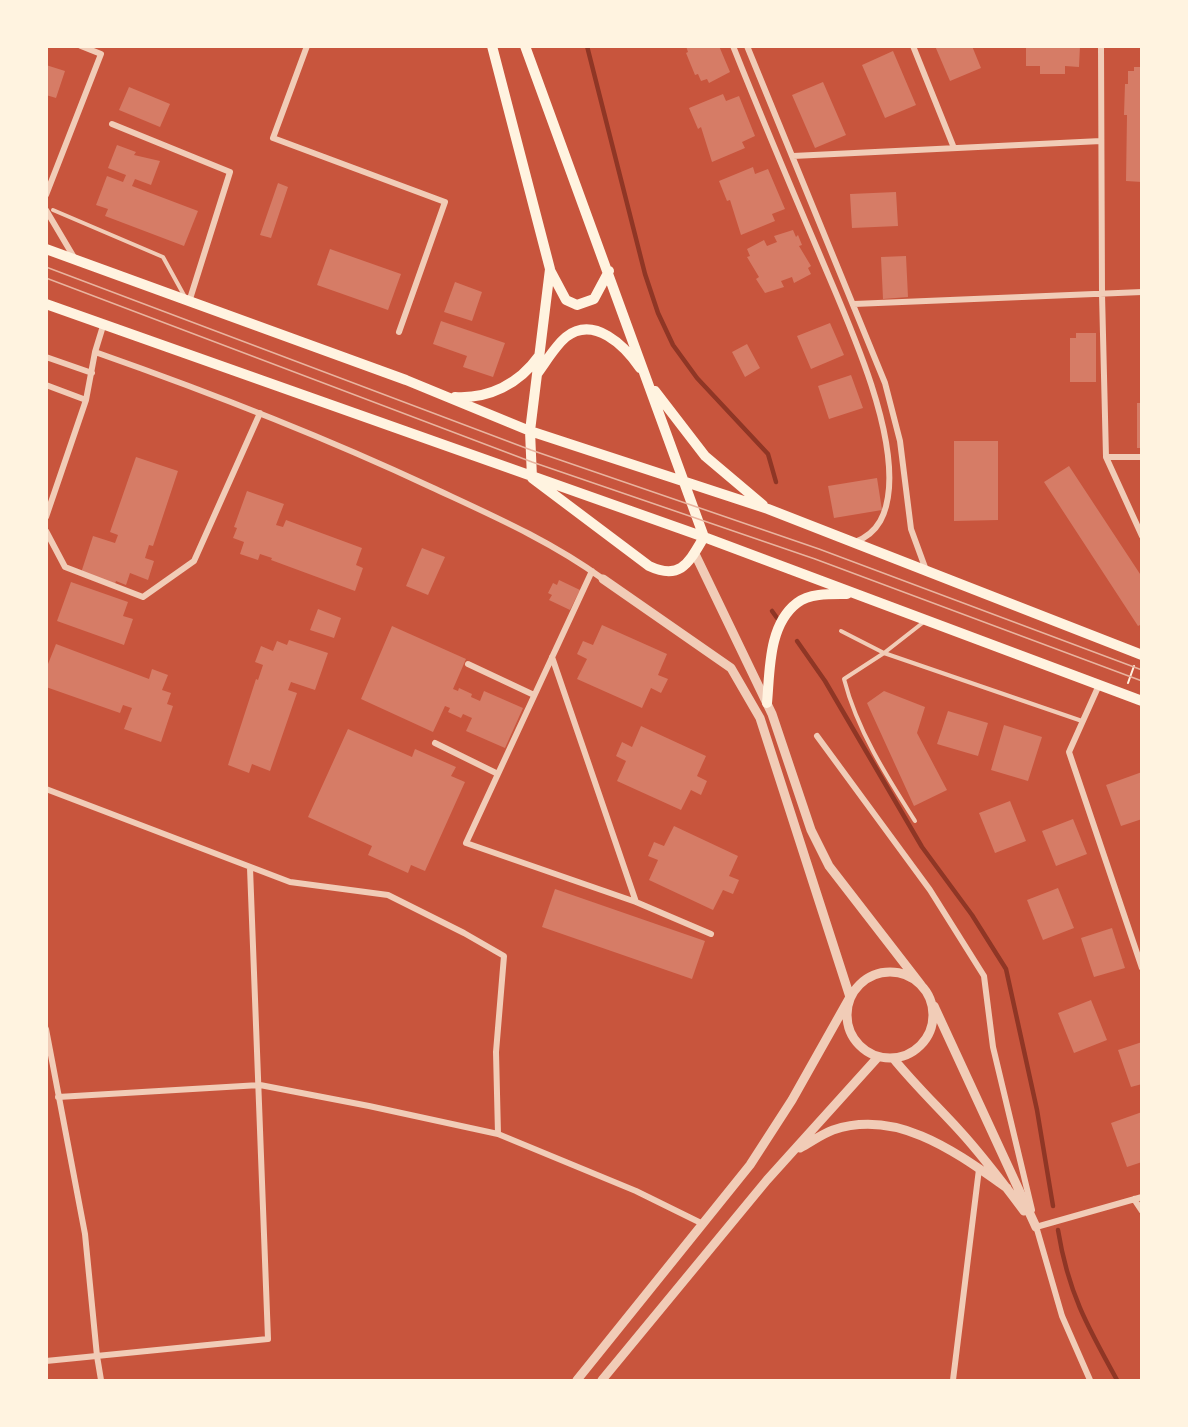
<!DOCTYPE html>
<style>
body{margin:0}
#map{position:relative;width:1188px;height:1427px;overflow:hidden;background:#c8553d;font-family:"Archivo Narrow",sans-serif}
canvas{display:block}
.frame{position:absolute;inset:0;border:48px solid #fff3e0;pointer-events:none}
</style>
<div id="map">
<canvas width="1188" height="1427"></canvas>
<div class="frame"></div>
</div>
<script>
const ctx = document.querySelector('canvas').getContext('2d');
ctx.lineJoin = 'round';
function trace(path, color, width, dash) { ctx.strokeStyle = color; ctx.lineWidth = width; ctx.lineCap = dash ? 'butt' : 'round'; ctx.setLineDash(dash || []); ctx.stroke(path); }
function fillPath(path, color) { ctx.fillStyle = color; ctx.fill(path, 'evenodd'); }
trace(new Path2D(`
 M587 46 645 274 658 313 673 345 697 378 768 454 776 482
 M772 611 777 618
 M797 641 825 681 922 847 972 915 1006 969 1037 1110 1053 1206
 M1058 1230C1068 1292 1087 1326 1117 1380`), '#8f3625', 4.5);
fillPath(new Path2D(`
 M686 46H719L730 72 709 83 707 79 701 81 698 74 695 75 686 53 688 52Z
 M935 46H972L981 68 950 81Z
 M1026 46H1080L1079 67 1065 66V74H1040V66H1026Z
 M893 51 916 105 885 118 862 65Z
 M46 65 65 71 56 98 46 95Z
 M1134 67H1142V182L1126 181 1127 115H1124L1125 84H1128V71H1134Z
 M823 82 846 135 815 148 792 95Z
 M129 87 170 104 160 127 119 110Z
 M723 94 726 101 739 96 755 136 742 142 745 148 712 162 701 127 698 129 689 108Z
 M117 145 136 152 134 155 160 161 151 185 135 179 132 186 198 211 184 246 105 216 108 209 96 205 107 176 123 182 126 175 108 168Z
 M753 167 755 174 768 169 785 209 772 214 775 221 741 235 730 200 727 201 719 181Z
 M278 183 288 187 271 238 260 235Z
 M896 192 898 226 852 228 850 194Z
 M793 230 796 237 798 235 802 245 799 246 811 266 808 268 811 274 794 283 792 277 781 281 784 287 765 293 756 279 759 277 747 257 750 256 747 249 764 240 767 246 777 242 774 236Z
 M330 249 401 274 388 310 317 285Z
 M906 256 908 297 883 299 881 257Z
 M455 282 482 292 472 321 444 312Z
 M441 321 505 343 493 377 463 367 467 356 433 344Z
 M830 323 844 355 811 369 797 336Z
 M1076 333H1096V382H1070V338H1076Z
 M747 344 760 368 745 377 732 352Z
 M851 375 863 408 829 419 818 386Z
 M1137 403H1142V448H1137Z
 M954 441H998V520L954 521Z
 M136 457 178 471 153 546 149 545 145 558 154 561 148 580 130 573 126 585 116 581 115 584 81 573 93 536 115 543 118 535 110 532Z
 M1069 466 1142 577V624L1138 626 1044 482Z
 M877 478 882 510 834 518 828 486Z
 M247 491 284 504 276 525 283 527 286 520 362 548 356 565 363 568 355 591 271 560 272 558 260 554 258 560 240 554 244 542 233 538 237 528 234 527Z
 M422 548 445 557 428 595 406 586Z
 M559 580 580 590 570 610 549 600 552 595 548 593 553 583 557 585Z
 M71 582 128 602 123 616 133 619 124 645 57 621Z
 M318 609 341 618 334 638 310 630Z
 M602 625 667 654 658 675 668 679 661 693 651 688 642 708 577 679 587 659 577 654 583 641 593 645Z
 M392 626 466 659 453 689 458 691 459 688 472 694 471 697 480 701 484 691 523 708 505 748 466 731 472 718 463 714 461 718 448 712 450 708 445 706 433 732 361 699Z
 M289 640 328 653 315 690 291 682 288 690 297 693 270 771 252 764 249 773 228 765 256 679 258 680 263 665 255 662 261 646 273 651 277 641 287 645Z
 M56 644 149 679 152 669 168 675 162 690 171 693 167 704 173 706 161 742 124 729 132 708 123 705 120 713 46 687V669Z
 M884 691 925 707 917 733 947 790 914 806 867 703Z
 M948 711 988 723 978 756 937 744Z
 M1004 725 1042 737 1028 781 991 770Z
 M641 726 706 756 697 776 707 781 701 795 691 790 681 810 617 781 626 761 616 756 622 742 632 747Z
 M348 729 412 757 415 749 456 767 451 776 465 782 425 871 411 865 408 873 368 855 372 846 308 817Z
 M1142 772V819L1121 826 1106 785Z
 M1010 801 1026 841 995 853 979 813Z
 M1073 819 1087 854 1056 866 1042 831Z
 M674 826 738 856 729 876 739 880 733 894 723 890 713 910 649 880 658 860 648 856 654 842 664 846Z
 M1058 888 1074 928 1043 940 1027 900Z
 M555 889 705 941 692 979 542 927Z
 M1112 928 1125 968 1094 977 1081 938Z
 M1091 1000 1107 1040 1074 1053 1058 1013Z
 M1142 1042V1084L1131 1087 1118 1050Z
 M1142 1112V1162L1127 1167 1111 1123Z`), '#d67c66');
trace(new Path2D(`
 M1128 683 1134 666`), '#fff3e0', 2);
trace(new Path2D(`
 M53 210 163 257 185 297
 M841 631 884 653 1082 721
 M915 821C887 777 857 730 844 679L884 653 925 621`), '#f1ccb7', 4);
trace(new Path2D(`
 M307 46 273 138 445 202 399 332
 M733 46C761 116 790 185 819 253 846 318 894 419 889 488 887 513 879 533 855 542
 M747 46 885 383 900 441 911 529 926 570
 M913 46 954 148
 M1101 46 1102 294 1106 457 1142 536
 M112 124 230 172 189 302
 M793 156 1101 141
 M46 195 101 54 81 46
 M46 210 75 259
 M854 304 1142 292
 M95 352C209 392 322 436 431 487 491 515 549 540 603 579
 M46 357 92 373
 M46 385 86 400
 M1106 457H1142
 M46 517 86 400 95 352 103 326
 M46 531 65 567 143 597 194 561 260 413
 M592 571 466 843 636 902 711 934
 M552 657 636 902
 M468 664 534 695
 M1099 685 1069 752 1142 968
 M817 736 930 890 984 976 993 1047 1032 1210
 M435 743 498 774
 M46 789 290 882 388 895 464 933 504 956 496 1052 498 1134
 M46 1029 85 1234 97 1356 101 1380
 M58 1097 260 1085 369 1106 498 1134 636 1191 703 1224
 M1134 1199 1142 1211
 M1036 1226 1062 1316 1090 1380
 M1036 1227 1142 1197
 M46 1361 268 1339 250 868
 M953 1380 979 1169`), '#f1ccb7', 6);
trace(new Path2D(`
 M695 554 772 714 811 830 829 866 921 985
 M847 1015a43 43 0 1 1 86 0a43 43 0 1 1-86 0Z
 M934 1006 1036 1227
 M893 1058C914 1084 937 1106 959 1130 983 1156 1003 1183 1024 1211
 M800 1148C811 1142 822 1134 833 1130 898 1108 957 1153 1007 1188
 M577 1380 750 1165 792 1100 850 997 760 718 731 668 603 579
 M602 1380 767 1180 878 1057`), '#f1ccb7', 9);
trace(new Path2D(`
 M492 46 550 269 530 431 532 478 649 566C681 581 689 562 704 537L525 46
 M46 249 406 380 530 431 768 509 1142 655
 M550 270 566 300 577 305 594 299 609 271
 M46 304 704 537 1142 701
 M537 374C546 362 555 346 566 337 594 315 625 346 640 368
 M655 391 705 456 763 505
 M455 397C489 399 519 384 539 356
 M767 703C770 671 768 625 797 603 810 593 831 594 847 594`), '#fff3e0', 10);
trace(new Path2D(`
 M46 267 531 450 819 549 1142 670
 M46 278 532 462 815 559 1142 681`), '#e9b49f', 1.5);
</script>
